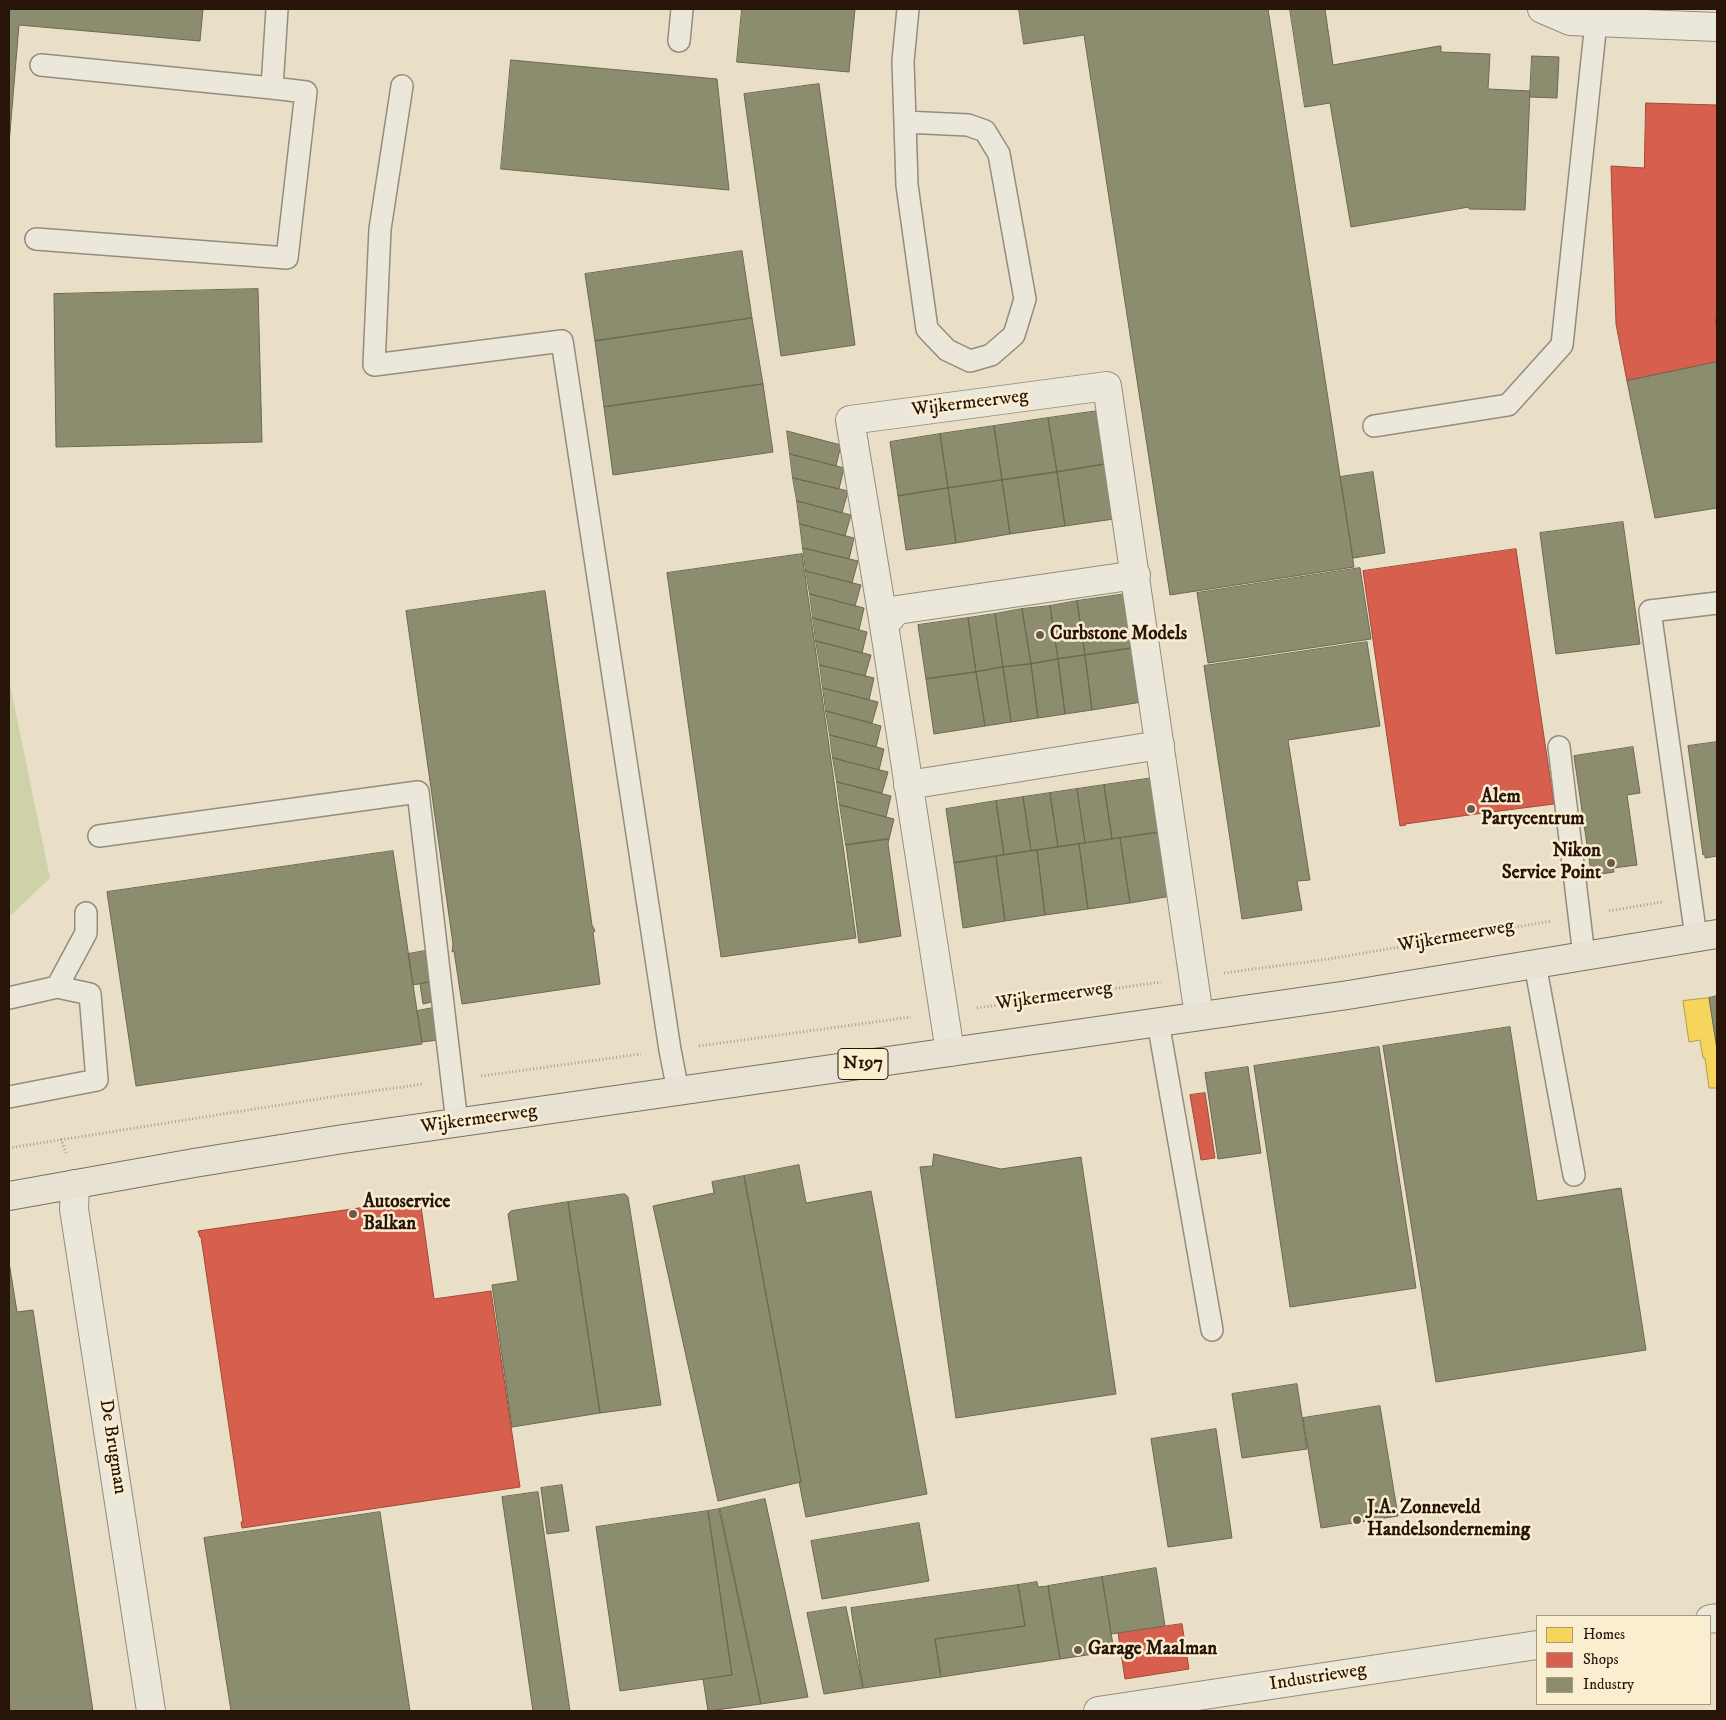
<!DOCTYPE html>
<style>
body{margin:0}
#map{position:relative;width:1726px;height:1720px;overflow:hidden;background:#e8dfc6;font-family:"IM FELL DW Pica",serif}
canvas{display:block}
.frame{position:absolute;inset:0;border:10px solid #29140a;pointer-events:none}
.legend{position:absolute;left:1536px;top:1615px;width:175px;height:90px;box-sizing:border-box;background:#faeed0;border:1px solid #a69781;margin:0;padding:6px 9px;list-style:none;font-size:15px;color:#29140a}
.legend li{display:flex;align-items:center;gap:10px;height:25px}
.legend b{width:25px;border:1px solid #a69781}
</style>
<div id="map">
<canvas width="1726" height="1720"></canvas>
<div class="frame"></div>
<ul class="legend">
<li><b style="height:14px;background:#f6d55c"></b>Homes</li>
<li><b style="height:14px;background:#d6604d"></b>Shops</li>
<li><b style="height:14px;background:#8c8c6e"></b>Industry</li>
</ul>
</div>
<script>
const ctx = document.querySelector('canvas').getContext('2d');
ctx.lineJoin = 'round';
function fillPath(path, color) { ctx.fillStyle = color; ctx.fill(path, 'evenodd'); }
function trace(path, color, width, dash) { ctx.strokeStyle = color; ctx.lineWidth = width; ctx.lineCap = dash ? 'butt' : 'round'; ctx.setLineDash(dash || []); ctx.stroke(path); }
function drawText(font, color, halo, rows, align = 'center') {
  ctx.font = font + ' "IM FELL DW Pica",serif'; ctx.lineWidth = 5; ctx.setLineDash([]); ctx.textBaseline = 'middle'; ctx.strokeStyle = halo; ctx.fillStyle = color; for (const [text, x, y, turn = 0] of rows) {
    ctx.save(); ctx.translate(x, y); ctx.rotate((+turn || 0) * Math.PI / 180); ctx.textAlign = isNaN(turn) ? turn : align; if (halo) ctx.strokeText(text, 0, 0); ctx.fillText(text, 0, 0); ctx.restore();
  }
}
fillPath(new Path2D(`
 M9 680 50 878 9 917Z`), '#cfd1a8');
const homes = new Path2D(`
 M1709 998 1717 1049V1088H1709L1705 1058H1703L1700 1040 1689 1042 1683 1001Z`);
fillPath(homes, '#f6d55c');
trace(homes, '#b89b43', 1);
const shops = new Path2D(`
 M1646 103 1717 105V317H1715L1717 333V362L1627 381 1616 324 1611 166 1644 168Z
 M1516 549 1554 804 1476 814 1405 824 1406 825 1400 826 1363 571Z
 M1205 1093 1215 1158 1201 1160 1190 1095Z
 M420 1199 434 1299 491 1291 520 1487 242 1528 241 1522H243L201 1237H200L198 1231 366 1207 367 1209 388 1206V1204Z
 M1182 1624 1189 1669 1125 1679 1118 1633Z`);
fillPath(shops, '#d6604d');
trace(shops, '#a24939', 1);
const industry = new Path2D(`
 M9 9H203L200 41 19 25 9 144Z
 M742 9H855L849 72 737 62Z
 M1019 9H1268L1354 567 1170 595 1084 35 1024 44Z
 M1290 9H1325L1333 65 1439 46H1441V52L1490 54 1488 89 1530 91 1525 210 1469 209V207L1351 227 1330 103 1305 107Z
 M1532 56 1559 57 1557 98 1530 97Z
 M511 60 717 79 729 190 501 169Z
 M819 84 855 345 781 356 744 94Z
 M742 251 752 318 595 341 585 274Z
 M258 289 262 442 56 447 54 294Z
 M752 318 763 384 604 407 595 341Z
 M1717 362V508L1655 518 1627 381Z
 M763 384 773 452 613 475 604 407Z
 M1098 411 1106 464 1057 472 1048 418Z
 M1048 418 1057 472 1002 480 994 426Z
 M994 426 1002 480 948 488 940 434Z
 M787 431 841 445 836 466 790 454Z
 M940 434 948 488 898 496 890 442Z
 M790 454 844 468 839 489 793 478Z
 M1106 464 1114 519 1065 526 1057 472Z
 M1057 472 1065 526 1010 534 1002 480Z
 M1373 472 1385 553 1353 558 1340 477Z
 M793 478 848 491 842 513 797 501Z
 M1002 480 1010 534 956 543 948 488Z
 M948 488 956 543 906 550 898 496Z
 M797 501 851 515 845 536 800 524Z
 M1623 522 1640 644 1556 654 1540 533Z
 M800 524 854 538 849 559 803 548Z
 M803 548 858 561 852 583 806 571Z
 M802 554 856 938 721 957 667 573Z
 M1360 568 1371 639 1208 663 1197 593Z
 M806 571 861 585 855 606 810 594Z
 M545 591 592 925 595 931 593 932 600 984 462 1004 454 951 452 952 453 944 406 611Z
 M810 594 864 608 859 630 813 618Z
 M1126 594 1133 648 1085 655 1077 601Z
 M1077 601 1085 655 1058 659 1050 606Z
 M1050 606 1058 659 1031 664 1022 609Z
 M1022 609 1031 664 1003 667 995 614Z
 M995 614 1003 667 976 672 968 618Z
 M813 618 867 632 862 653 816 641Z
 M968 618 976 672 926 679 918 625Z
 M816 641 871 655 865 676 820 665Z
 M1367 642 1380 726 1288 740 1310 880 1297 881 1302 910 1242 919 1204 666Z
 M1133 648 1142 702 1092 710 1085 655Z
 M1085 655 1092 710 1065 714 1058 659Z
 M1058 659 1065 714 1038 718 1031 664Z
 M1031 664 1038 718 1011 722 1003 667Z
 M820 665 874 678 869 700 823 688Z
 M1003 667 1011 722 985 726 976 672Z
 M976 672 985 726 934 734 926 679Z
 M823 688 878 702 872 723 826 711Z
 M826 711 881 726 876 747 830 735Z
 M830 735 884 749 879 770 833 758Z
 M1717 742V856L1705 858V854L1703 855 1688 746Z
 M1633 747 1640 793 1627 795 1637 865 1613 868 1614 872 1601 874V871L1591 872 1574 756Z
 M833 758 888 772 882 793 837 782Z
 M1153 778 1161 832 1112 839 1104 785Z
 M837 782 891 796 886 817 840 805Z
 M1104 785 1112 839 1085 843 1077 789Z
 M1077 789 1085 843 1058 847 1050 793Z
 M1050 793 1058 847 1031 851 1023 797Z
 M1023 797 1031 851 1004 855 996 801Z
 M996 801 1004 855 954 863 946 809Z
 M840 805 894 819 889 839 846 845Z
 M1161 832 1171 896 1130 903 1120 838Z
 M1120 838 1130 903 1088 909 1079 844Z
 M889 839 888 844 901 936 859 943 846 845Z
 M1079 844 1088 909 1045 915 1037 850Z
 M1037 850 1045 915 1005 921 996 856Z
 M393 851 422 1044 136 1086 107 892Z
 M996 856 1005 921 963 928 954 863Z
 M425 951 429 982 413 985 408 954Z
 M429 982 432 1002 423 1004 420 984Z
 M1717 996V1049L1709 998Z
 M433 1008 438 1040 422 1042 417 1011Z
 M1510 1027 1537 1201 1621 1188 1646 1350 1436 1382 1383 1046Z
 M1379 1047 1416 1288 1290 1307 1254 1066Z
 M1248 1067 1261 1153 1218 1159 1205 1073Z
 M934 1154 1001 1169 1081 1157 1116 1394 956 1418 920 1167 932 1166Z
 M799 1165 806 1203 871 1191 927 1494 806 1517 799 1482H801L744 1176Z
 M744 1176 801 1482 718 1501 653 1206 714 1193 712 1182Z
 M625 1194 628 1197 661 1405 600 1413 568 1202Z
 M568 1202 600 1413 512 1427 492 1285 518 1281 508 1214 511 1211Z
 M9 1262 17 1312 33 1310 93 1711H9Z
 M1297 1384 1307 1449 1242 1458 1232 1394Z
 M1380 1406 1398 1516 1321 1528 1303 1418Z
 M1216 1429 1232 1538 1168 1547 1151 1439Z
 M562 1485 569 1531 547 1534 541 1488Z
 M538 1492 570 1711H533L502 1497Z
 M765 1499 808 1697 761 1704 719 1509Z
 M720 1509 761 1704 708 1711 703 1679 732 1675 708 1511Z
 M708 1511 732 1675 620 1691 596 1527Z
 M380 1512 410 1711H231L204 1538Z
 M919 1523 929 1581 822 1599 811 1541Z
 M1156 1568 1165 1626 1111 1634 1102 1577Z
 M1102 1577 1114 1651 1060 1659 1048 1586Z
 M1037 1582 1038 1587 1048 1586 1060 1659 941 1677 935 1639 1025 1626 1018 1585Z
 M1018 1585 1025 1626 935 1639 941 1677 863 1688 851 1608Z
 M846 1607 863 1688 824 1694 807 1613Z`);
fillPath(industry, '#8c8c6e');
trace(industry, '#6e6850', 1);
const service = new Path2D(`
 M679 41 682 9
 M41 65 272 88 277 9
 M402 86 380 229 374 365 562 341 670 1050 678 1091
 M905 122 968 125 985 131 999 154 1025 299 1014 335 991 355 970 361 947 350 927 329 907 185 903 61 908 9
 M36 239 287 258 306 92 272 88
 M1374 426 1508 405 1562 345 1596 22
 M1559 747 1584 956
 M99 836 418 792 457 1123
 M1696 937 1650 611 1717 603
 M1535 964 1574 1175
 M9 998 57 987 86 933V913
 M1158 1022 1212 1330
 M9 1097 97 1080 90 994 57 987`);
const minor = new Path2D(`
 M1542 9 1570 21 1717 27
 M884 625 850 420 1107 386 1199 1016
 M908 785 1160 745
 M950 1052 884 625 897 610 1136 575
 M75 1184 74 1209 151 1711
 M1710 1619 1717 1618
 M1098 1711 1537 1645`);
const primary = new Path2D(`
 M9 1196 194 1163 343 1139 1348 995 1717 934`);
trace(service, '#948c7d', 24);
trace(minor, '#948c7d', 30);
trace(primary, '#797264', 30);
trace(new Path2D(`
 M1609 911 1662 902
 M1224 973 1329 959 1552 921
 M977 1008 1161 982
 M699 1046 911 1017
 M481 1076 641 1054
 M61 1139 66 1153
 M9 1148 324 1098 423 1084`), '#a6a096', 3, [1, 2.5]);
trace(service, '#ebe7da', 21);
trace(minor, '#ebe7da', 28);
trace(primary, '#e8e2d4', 28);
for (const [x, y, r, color] of [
 [1040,635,5,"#6c5b4c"],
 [1471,809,5,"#6c5b4c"],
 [1611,863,5,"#6c5b4c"],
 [353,1214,5,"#6c5b4c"],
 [1357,1520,5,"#6c5b4c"],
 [1078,1650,5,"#6c5b4c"]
]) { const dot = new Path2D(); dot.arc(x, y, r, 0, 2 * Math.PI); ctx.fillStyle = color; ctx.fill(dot); trace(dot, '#faeed0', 2); }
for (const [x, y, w] of [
 [863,1064,50]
]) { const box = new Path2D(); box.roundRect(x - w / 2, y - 15.5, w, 31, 4); ctx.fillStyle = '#faeed0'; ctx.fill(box); trace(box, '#29140a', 1); }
drawText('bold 18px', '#29140a', null, [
 ["N197",863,1064]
]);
drawText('19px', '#29140a', '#faeed0', [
 ["Wijkermeerweg",970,404,-7],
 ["Wijkermeerweg",1456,937,-10],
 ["Wijkermeerweg",1054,997,-8],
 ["Wijkermeerweg",479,1120,-8],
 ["De Brugman",112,1447,81],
 ["Industrieweg",1318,1678,-9]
]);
drawText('bold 19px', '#29140a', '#faeed0', [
 ["Curbstone Models",1050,635],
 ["Alem",1481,798],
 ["Partycentrum",1481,820],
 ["Nikon",1601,852,"right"],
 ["Service Point",1601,874,"right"],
 ["Autoservice",363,1203],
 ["Balkan",363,1225],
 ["J.A. Zonneveld",1367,1509],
 ["Handelsonderneming",1367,1531],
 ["Garage Maalman",1088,1650]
], 'left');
</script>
